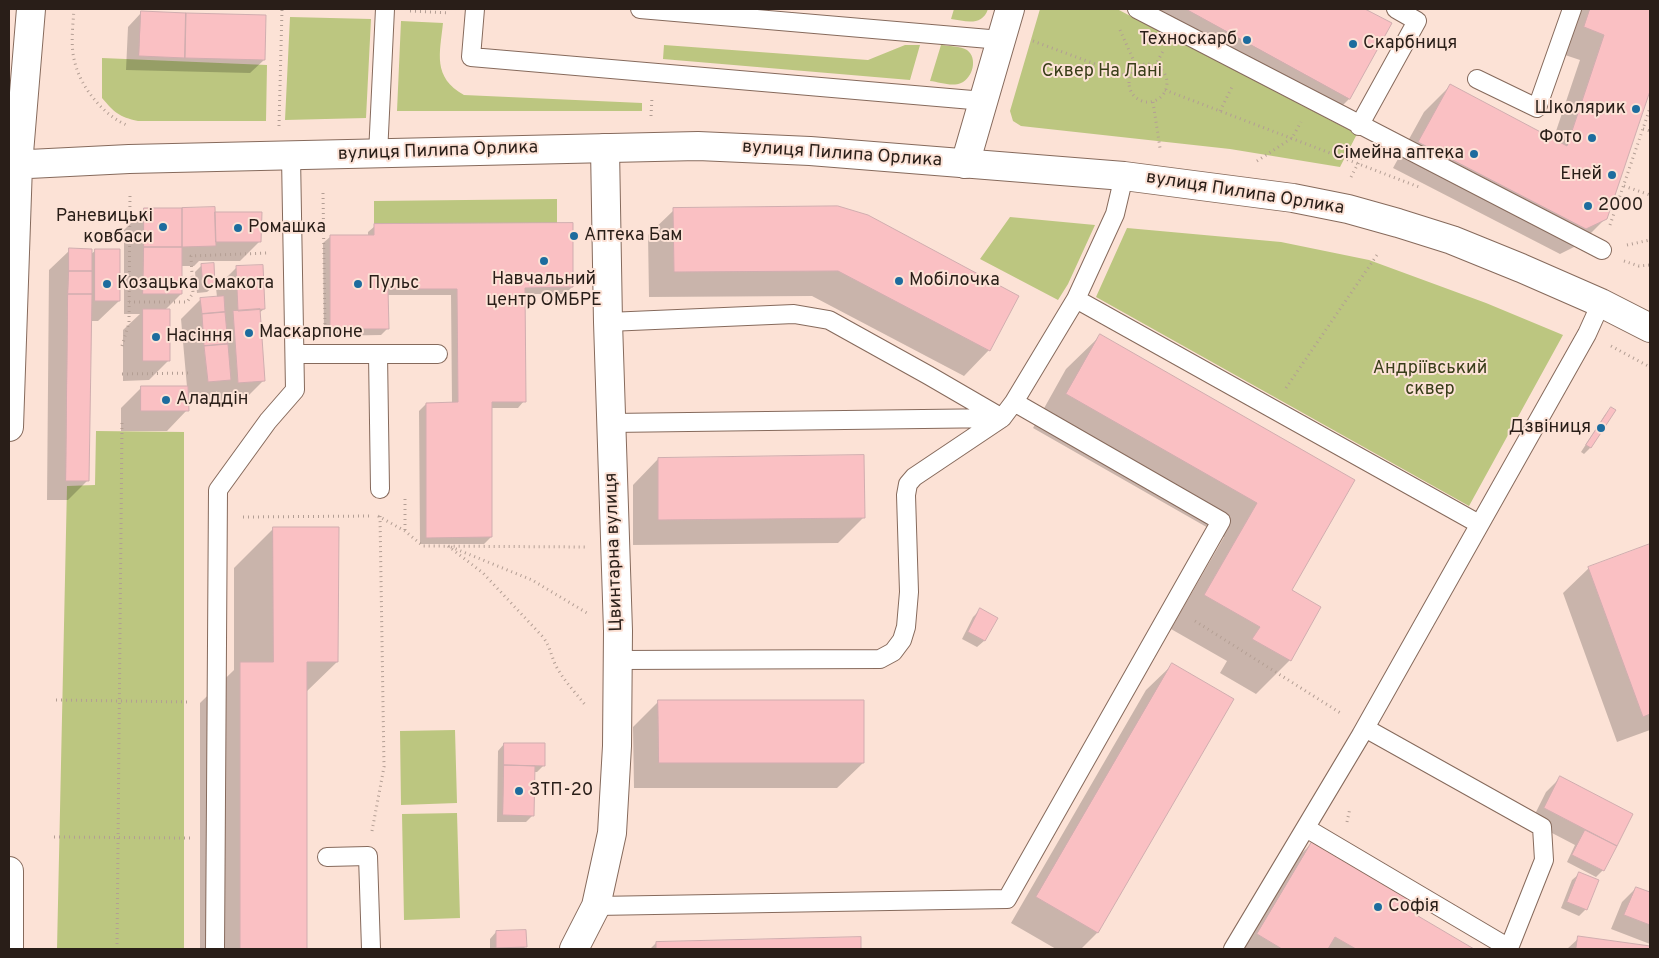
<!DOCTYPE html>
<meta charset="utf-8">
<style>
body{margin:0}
#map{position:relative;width:1659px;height:958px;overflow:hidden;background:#fce2d6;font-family:Overpass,sans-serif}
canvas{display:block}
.frame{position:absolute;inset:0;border:10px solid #291e18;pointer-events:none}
</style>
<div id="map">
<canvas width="1659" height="958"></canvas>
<div class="frame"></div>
</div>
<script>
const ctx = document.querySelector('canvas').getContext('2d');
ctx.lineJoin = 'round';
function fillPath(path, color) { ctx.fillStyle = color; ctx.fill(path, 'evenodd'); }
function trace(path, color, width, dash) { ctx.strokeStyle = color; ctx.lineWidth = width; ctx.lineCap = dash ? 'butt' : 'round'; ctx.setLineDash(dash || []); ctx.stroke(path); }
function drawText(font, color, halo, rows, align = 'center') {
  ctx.font = font + ' Overpass,sans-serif'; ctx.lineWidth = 4; ctx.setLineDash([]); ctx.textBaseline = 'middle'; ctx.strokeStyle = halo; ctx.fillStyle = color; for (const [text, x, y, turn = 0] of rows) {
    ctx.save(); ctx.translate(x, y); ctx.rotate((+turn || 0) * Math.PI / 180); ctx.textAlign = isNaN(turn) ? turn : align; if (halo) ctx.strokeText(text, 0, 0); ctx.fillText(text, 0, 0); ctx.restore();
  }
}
fillPath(new Path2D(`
 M954 9H988C982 27 965 21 951 19Z
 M1040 9H1117L1357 134 1340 167 1230 149 1021 126 1013 121 1010 111Z
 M290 17 371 19 366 118 285 120Z
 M401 21 443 23C440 53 432 77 464 95L642 103V111H397Z
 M664 45 868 60 905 45H920L910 80 663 59Z
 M941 45C948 46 961 46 967 50 978 58 973 78 961 83 952 87 939 82 930 81Z
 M102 58 267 65 266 121H138C119 117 114 112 102 98Z
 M557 199V223L374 224V201Z
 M1010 217 1095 225 1068 284 1058 300 980 259Z
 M1127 228 1281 242 1369 260 1486 303 1563 335 1469 506 1096 297Z
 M96 431 184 432V949H57L67 486 95 485Z
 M455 730 457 803 401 805 400 731Z
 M457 813 460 918 404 920 402 814Z`), '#bcc680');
fillPath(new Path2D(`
 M1129 9H1363L1390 24 1349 99 1329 119Z
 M1574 9H1650V87L1606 218 1580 244 1560 254 1393 168 1424 112 1450 86 1553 140 1580 60 1559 53Z
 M141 13 264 60 250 73 126 70 128 27Z
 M838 208 989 350 964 376 812 296 649 297 648 235 674 210Z
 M144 210 214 214 260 241 240 261H199L194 266H181V294L165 310 169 360 149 380 123 381V330L140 314H124V230Z
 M375 226 572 287 565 294H524V401L518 408H491V537L484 544H420L419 411 426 404H452L451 295H387V329L381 335 324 336 323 243 330 237 368 236V232Z
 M70 250 90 255 96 250 119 301 98 321H90L88 480 68 500H47L49 270Z
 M202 265 214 286 207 292 197 293 195 272Z
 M237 267 264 309 259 313 263 381 243 401 218 402 217 391 209 400 187 402V410L167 431H121V408L141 388 187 387 181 319 201 299 217 297 216 288Z
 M1100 336 1353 480 1291 591 1290 660 1256 694 1220 673 1227 661 1171 629 1224 537 1033 428 1066 369Z
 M1611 409 1614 411 1590 448 1584 454 1581 452 1605 415Z
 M658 459 863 518 838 543 633 545V485Z
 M274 528 337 662 305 693V949H200V703L234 670V568Z
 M1650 545V730L1617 742 1563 593 1589 568Z
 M980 610 996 618 984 641 977 647 962 639 973 617Z
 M1172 665 1232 700 1097 933 1081 949H1056L1011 923 1146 690Z
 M659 701 863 763 837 788H634L633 727Z
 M504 744 544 765 537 772H534L533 815 526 822H497L498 751Z
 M1560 778 1631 815 1603 870 1596 877 1567 862 1575 845 1531 822 1546 792Z
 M1313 842 1416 916 1471 949H1239L1288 867Z
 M1579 874 1586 909 1579 916 1561 908 1572 880Z
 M1636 888 1650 894V944L1611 929 1622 902Z
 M496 932 526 946 523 949H490V939Z
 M1579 938 1650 948V949H1567Z
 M860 939V949H650L656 943Z`), '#0003');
const building = new Path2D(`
 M1186 9H1365L1392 23 1350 99Z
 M1590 9H1650V91L1607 219 1586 229 1418 142 1450 84 1567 146 1604 35 1584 27Z
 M141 11 186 13 185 58 139 56Z
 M186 13 266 15 265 60 185 58Z
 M838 206 868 215 1019 296 990 351 838 271 674 272 673 208Z
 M215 207 216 246 182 247V208Z
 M144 208H182V247H144Z
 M215 212H262L261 242H216Z
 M573 223V287L525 288 526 402H492V537L426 538V403L458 402 457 289H388L389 329H330V235H374V224Z
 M144 247H182V294H143Z
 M69 248 92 249V271H69Z
 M95 249H120V301H95Z
 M214 263 215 286 203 287 201 264Z
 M263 265 265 309 238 311 236 266Z
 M69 271H92V294H68Z
 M68 294H92L89 481H66Z
 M224 296 225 312 202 314 200 298Z
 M143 309H170V361H143Z
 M260 309 265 381 238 383 233 311Z
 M225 312 228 344 204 346 202 314Z
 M1100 334 1355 480 1292 590 1321 607 1291 661 1252 639 1260 627 1204 595 1257 503 1066 394Z
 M228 344 231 380 208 382 204 346Z
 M141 386H188L189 411H141Z
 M1611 407 1616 410 1591 448 1586 445Z
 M864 455 865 518 658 520V458Z
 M273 527H339L338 662H307V949H240V662H273Z
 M1650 544V714L1643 717 1588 567Z
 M980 608 998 618 985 641 968 632Z
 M1172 663 1234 699 1098 933 1036 897Z
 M658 700H864V763H659Z
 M504 743H545V766L504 765Z
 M504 765 535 766 534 816 503 815Z
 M1560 776 1633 814 1617 846 1544 808Z
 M1585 830 1617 846 1604 871 1572 855Z
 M1313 840 1423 906 1418 916 1474 949H1356L1335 937 1328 949H1282L1257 934Z
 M1579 872 1599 880 1587 910 1567 902Z
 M1636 887 1650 892V925L1624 915Z
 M526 930 527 947 496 948V931Z
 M1578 936 1650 946V949H1576Z
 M861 937V949H656V942Z`);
fillPath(building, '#fac0c3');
trace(building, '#d0adaf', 1);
const lane = new Path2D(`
 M475 9 471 57 984 101
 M640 9 1001 40
 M1137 9 1602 250
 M1477 79 1537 108 1572 9
 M1359 126 1417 21 1396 9
 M378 154 385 9
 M1076 299 1479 524
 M295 354H438
 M378 354 380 489
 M1014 402 1076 299 1115 214 1124 176
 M611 423 1001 418
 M618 660 880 659 893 652 902 640 906 627 909 592 906 495 908 484 914 477 1002 418
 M1306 828 1509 948 1544 860 1542 827 1365 728
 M327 857 368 856 371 949
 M596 906 1007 899 1221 521 1014 402 1002 418 928 375 829 320 794 314 608 322
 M215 949 218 490 268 421 295 390 291 156
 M1233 949 1361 735 1587 334 1601 303`);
const street = new Path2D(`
 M965 164 1010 9
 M574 949 596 906 612 833 617 746 618 631 608 322 605 148`);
const secondary = new Path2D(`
 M9 165 129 159 698 146 810 151 1124 176 1293 198 1348 209 1398 223 1452 240 1521 268 1601 303 1650 328
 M9 427 18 165 31 9
 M9 871V949`);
trace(lane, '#866a5c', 20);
trace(street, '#866a5c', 30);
trace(secondary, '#866a5c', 30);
trace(new Path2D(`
 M74 9C73 26 70 46 75 63 81 88 105 117 129 126
 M410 11 449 13
 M1120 30 1137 68
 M1033 41 1130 77
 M1129 83a19 19 0 1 1 38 0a19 19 0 1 1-38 0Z
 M1155 66 1163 51
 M1165 90 1419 187
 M1153 102 1160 148
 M1220 111 1232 87
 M651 116 652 97
 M279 126 282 9
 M1643 129 1650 131
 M1257 161 1292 138 1301 122
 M1351 177 1362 156
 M1624 186 1650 195
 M323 193 325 329
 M1610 225 1650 108
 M1627 245 1650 240
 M1624 261 1639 266 1650 265
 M129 302H187L193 293 191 256 267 253
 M547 302 576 301
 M122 346 129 323 130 195
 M1611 346 1650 367
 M122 374 192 373
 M1286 388 1379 252
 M405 499V531
 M378 516 405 531 423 546 585 547
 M243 517 372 516
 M448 546 483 573 543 637C551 648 551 656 556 666 564 681 576 693 586 706
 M451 547 532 580 587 613
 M1195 621 1342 714
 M56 700 191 702
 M1347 822 1350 808
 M372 831 384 767 380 516
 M54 837 190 838
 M117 949 122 422`), '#b39e94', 3, [1, 4]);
trace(lane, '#fff', 18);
trace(street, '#fff', 28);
trace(secondary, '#fff', 28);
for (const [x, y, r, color] of [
 [1247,40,5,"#1d6c9e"],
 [1353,44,5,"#1d6c9e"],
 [1636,109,5,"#1d6c9e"],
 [1592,138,5,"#1d6c9e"],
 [1474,154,5,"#1d6c9e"],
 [1612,175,5,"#1d6c9e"],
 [1588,206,5,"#1d6c9e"],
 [163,227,5,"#1d6c9e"],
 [238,228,5,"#1d6c9e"],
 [574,236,5,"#1d6c9e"],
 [544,261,5,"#1d6c9e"],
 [899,281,5,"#1d6c9e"],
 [107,284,5,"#1d6c9e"],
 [358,284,5,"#1d6c9e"],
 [249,333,5,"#1d6c9e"],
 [156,337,5,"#1d6c9e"],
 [166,400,5,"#1d6c9e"],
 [1601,428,5,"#1d6c9e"],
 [519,791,5,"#1d6c9e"],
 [1378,907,5,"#1d6c9e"]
]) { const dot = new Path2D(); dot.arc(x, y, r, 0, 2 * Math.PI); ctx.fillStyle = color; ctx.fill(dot); trace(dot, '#fce2d6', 2); }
drawText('18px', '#291e18', '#fce2d6', [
 ["Техноскарб",1237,40,"right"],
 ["Скарбниця",1363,44],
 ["Школярик",1626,109,"right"],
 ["Фото",1582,138,"right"],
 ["Сімейна аптека",1464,154,"right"],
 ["Еней",1602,175,"right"],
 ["2000",1598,206],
 ["Раневицькі",153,217,"right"],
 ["ковбаси",153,238,"right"],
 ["Ромашка",248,228],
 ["Аптека Бам",584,236],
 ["Навчальний",544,280,"center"],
 ["центр ОМБРЕ",544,301,"center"],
 ["Мобілочка",909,281],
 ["Козацька Смакота",117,284],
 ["Пульс",368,284],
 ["Маскарпоне",259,333],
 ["Насіння",166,337],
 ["Аладдін",176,400],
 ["Дзвіниця",1591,428,"right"],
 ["ЗТП-20",529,791],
 ["Софія",1388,907]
], 'left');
drawText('18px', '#393e19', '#fce2d6', [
 ["Сквер На Лані",1102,72],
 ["Андріївський",1430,369],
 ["сквер",1430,390]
]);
drawText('18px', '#291e18', '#fce2d6', [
 ["вулиця Пилипа Орлика",438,152,-2],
 ["вулиця Пилипа Орлика",842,155,4],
 ["вулиця Пилипа Орлика",1245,194,9],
 ["Цвинтарна вулиця",615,552,-92]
]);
</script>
